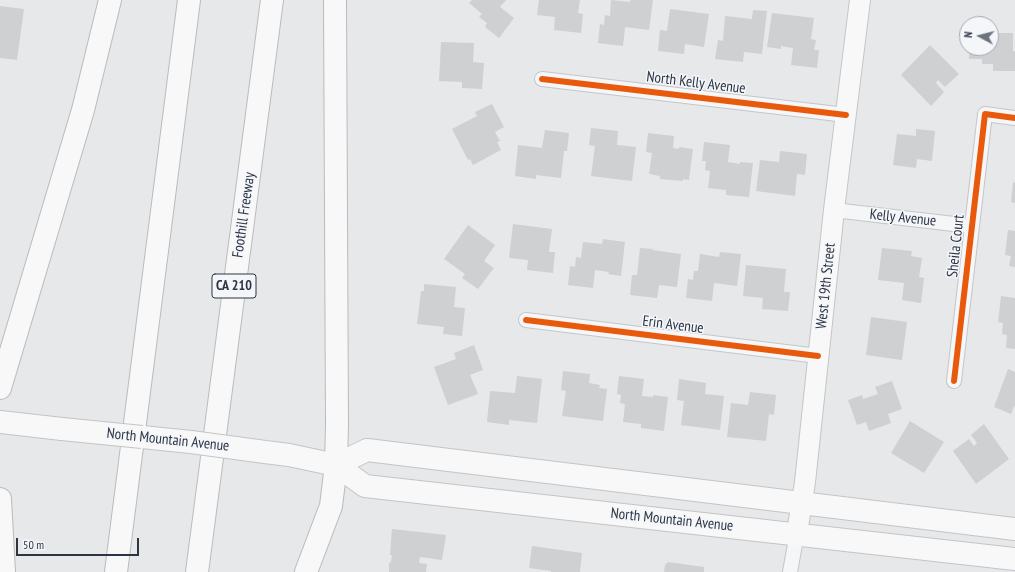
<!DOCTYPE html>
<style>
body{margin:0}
#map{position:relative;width:1015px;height:572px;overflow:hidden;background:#e6e8ea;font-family:"PT Sans Narrow",sans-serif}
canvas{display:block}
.north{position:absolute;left:959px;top:16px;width:40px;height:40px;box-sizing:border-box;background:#f4f6f9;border:1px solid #a4a9b1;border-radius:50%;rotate:277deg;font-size:11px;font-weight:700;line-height:16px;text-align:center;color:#2c3544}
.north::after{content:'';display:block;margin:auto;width:14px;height:18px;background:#6d747e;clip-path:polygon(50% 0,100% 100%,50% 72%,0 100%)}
.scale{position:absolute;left:16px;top:538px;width:123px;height:18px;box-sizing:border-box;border:2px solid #2c3544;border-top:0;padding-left:5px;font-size:12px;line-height:14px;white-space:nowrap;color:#2c3544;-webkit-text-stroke:3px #f4f6f9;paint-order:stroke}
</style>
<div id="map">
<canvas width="1015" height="572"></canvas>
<div class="north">N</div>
<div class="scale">50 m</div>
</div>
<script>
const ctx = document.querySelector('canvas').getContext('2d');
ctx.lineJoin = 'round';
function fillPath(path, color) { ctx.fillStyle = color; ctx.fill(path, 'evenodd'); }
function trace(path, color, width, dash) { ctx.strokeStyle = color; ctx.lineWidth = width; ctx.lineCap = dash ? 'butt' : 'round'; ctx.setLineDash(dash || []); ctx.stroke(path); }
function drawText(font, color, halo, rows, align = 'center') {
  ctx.font = font + ' "PT Sans Narrow",sans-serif'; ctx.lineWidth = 3; ctx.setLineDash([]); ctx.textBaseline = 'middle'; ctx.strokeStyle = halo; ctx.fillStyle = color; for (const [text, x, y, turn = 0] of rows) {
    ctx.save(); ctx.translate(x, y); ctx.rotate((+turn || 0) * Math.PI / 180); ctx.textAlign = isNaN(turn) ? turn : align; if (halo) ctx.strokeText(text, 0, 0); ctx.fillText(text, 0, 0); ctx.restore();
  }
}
fillPath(new Path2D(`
 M472 0H506L500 7 514 18 499 38 485 27 487 23 479 17 482 14 469 3Z
 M539 0H580L578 13 583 14 581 33 554 30 555 17 537 15Z
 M611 0 630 2V0H653L649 30 625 27 623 46 598 43 600 24 604 25 605 15 610 16Z
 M0 6 24 9 17 60 0 58Z
 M670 9 709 14 704 47 685 44 684 54 658 51 660 30 667 31Z
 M753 10 767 11 762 54 744 52 743 62 715 59 718 40 723 41 725 16 752 19Z
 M772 13 814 18 811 39 816 40 814 50H819L817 68 791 65 793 48 781 46V49L767 47Z
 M991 33H1013V51H1015V71H993V64H982V59H969V48H991Z
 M441 42 474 43 473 62 484 63 482 89 462 88V82L439 81Z
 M930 45 959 74 945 87 938 80 936 83 944 92 931 106 901 75Z
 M492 104 504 127 495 132 500 141 497 142 501 150 473 165 470 159 468 160 452 129 477 116 475 112Z
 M591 128 618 131 617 145 636 147 632 181 591 176 595 146 589 145Z
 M916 129 935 131 932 161 917 159 916 168 893 165 897 134 916 136Z
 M545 130 569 133 567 151H564L561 178 536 175V179L515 176 518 145 542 148Z
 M648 133 674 136 673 148 679 149V147L693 149 689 180 683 179V181L660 179V176L649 174 652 153 646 152Z
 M704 142 730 145 728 162 740 164V162L753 163 749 197 726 195V190L708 188 710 171 705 170 706 161H702Z
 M780 151 807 154 805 175 797 174 795 196 756 191 760 160 779 162Z
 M1013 182 1015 183V203L1011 202Z
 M513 224 552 229 549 252H555L553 273 527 270 528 260 509 258Z
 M468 225 495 245 484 261 494 268 478 289 462 278 465 274 444 259Z
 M1008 230 1015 231V267L1009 266 1011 256 1005 255Z
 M603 239 625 242 621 276 608 274 609 272 595 270 593 288 568 285 570 266 575 267 576 257 581 258 583 242 602 244Z
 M640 248 653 249 652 250 681 254 677 287 659 285 657 298 630 295 632 275H637Z
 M882 248 912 251 911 256 922 258 919 277 924 278 921 303 902 300 904 283 878 280Z
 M720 252 741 254 737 286 714 283 712 301 686 298 688 279 693 280 694 271H698L700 254 719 257Z
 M746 265 786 269 784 292H790L788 311 762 309 763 298 743 296Z
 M424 284 456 287 454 307 465 308 462 336 443 334 444 327 417 324 421 291H424Z
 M1001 296 1015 298V349L1006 348 1007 335 1002 334 1003 323 998 322Z
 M871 317 907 322 902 360 866 355Z
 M474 345 483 370 470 375 478 394 448 405 434 367 456 359 454 353Z
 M1008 369 1015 372V407L1014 406 1011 414 994 407Z
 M563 371 590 374 589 383 600 385 599 388 607 389 603 421 562 416 566 391 561 390Z
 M517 376 542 379 537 423 509 420V425L487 422 490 391 515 393Z
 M619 376 644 379 642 396 653 397V395L668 397 664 431 641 428V424L623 422 625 404 620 403 621 395 617 394Z
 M679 379 706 383 705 394 724 396 720 430 681 425 684 401 677 400Z
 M892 381 902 409 888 414 891 423 869 431 866 422 857 425 848 400 862 395 863 399 878 394 875 387Z
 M750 392 776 395 774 415 769 414 766 441 727 437 731 403 748 405Z
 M910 421 944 442 924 473 891 453Z
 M984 424 1009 459 976 484 953 451 969 439 974 446 977 443 971 435Z
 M392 529 446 535 442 560 420 557 419 563 427 564 426 572H389V563L391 562 392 555H390Z
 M532 546 582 553 580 572H551V571L529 568Z
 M668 562 704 567V572H664L665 565Z`), '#ced0d2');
const street = new Path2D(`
 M542 79 846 115
 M834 210 971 226
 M526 320 818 356
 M954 381 985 114 1015 118
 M790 572 797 533`);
const secondary = new Path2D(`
 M797 533 805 482 834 210 860 0`);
const primary = new Path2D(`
 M0 422 62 429
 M142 437 191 442
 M265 452 289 455 336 465 365 486 1015 559
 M336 465 367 450 1015 529`);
const highway = new Path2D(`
 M0 388 83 110 110 0
 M0 499 4 572
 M116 572 189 0
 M197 572 272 0
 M306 572 331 506 336 465 337 425 335 0`);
trace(street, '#c4c6c8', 16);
trace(secondary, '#c4c6c8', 22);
trace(primary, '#c2c5c8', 24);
trace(highway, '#b8bbbf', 24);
trace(street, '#f5f6f7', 14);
trace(secondary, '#f8f8f8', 20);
trace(primary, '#f8f8f8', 22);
trace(highway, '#f8f8f8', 22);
const primaryBridge = new Path2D(`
 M62 429 142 437
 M191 442 265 452`);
trace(primaryBridge, '#c2c5c8', 24, []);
trace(primaryBridge, '#f8f8f8', 22);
trace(new Path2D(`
 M542 79 846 115
 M526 320 818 356
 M954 381 985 114 1015 118`), '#e8590c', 6);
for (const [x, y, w] of [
 [234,286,44]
]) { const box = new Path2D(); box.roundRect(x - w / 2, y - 12, w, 24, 3); ctx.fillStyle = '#f4f6f9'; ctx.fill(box); trace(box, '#2c3544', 1); }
drawText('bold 14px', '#2c3544', null, [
 ["CA 210",234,286]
]);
drawText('15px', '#2c3544', '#f4f6f9', [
 ["North Kelly Avenue",696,83,7],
 ["Foothill Freeway",244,215,-82],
 ["Kelly Avenue",903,218,6],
 ["Sheila Court",956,246,-84],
 ["West 19th Street",826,286,-84],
 ["Erin Avenue",673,325,7],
 ["North Mountain Avenue",168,440,6],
 ["North Mountain Avenue",672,520,6]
]);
</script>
